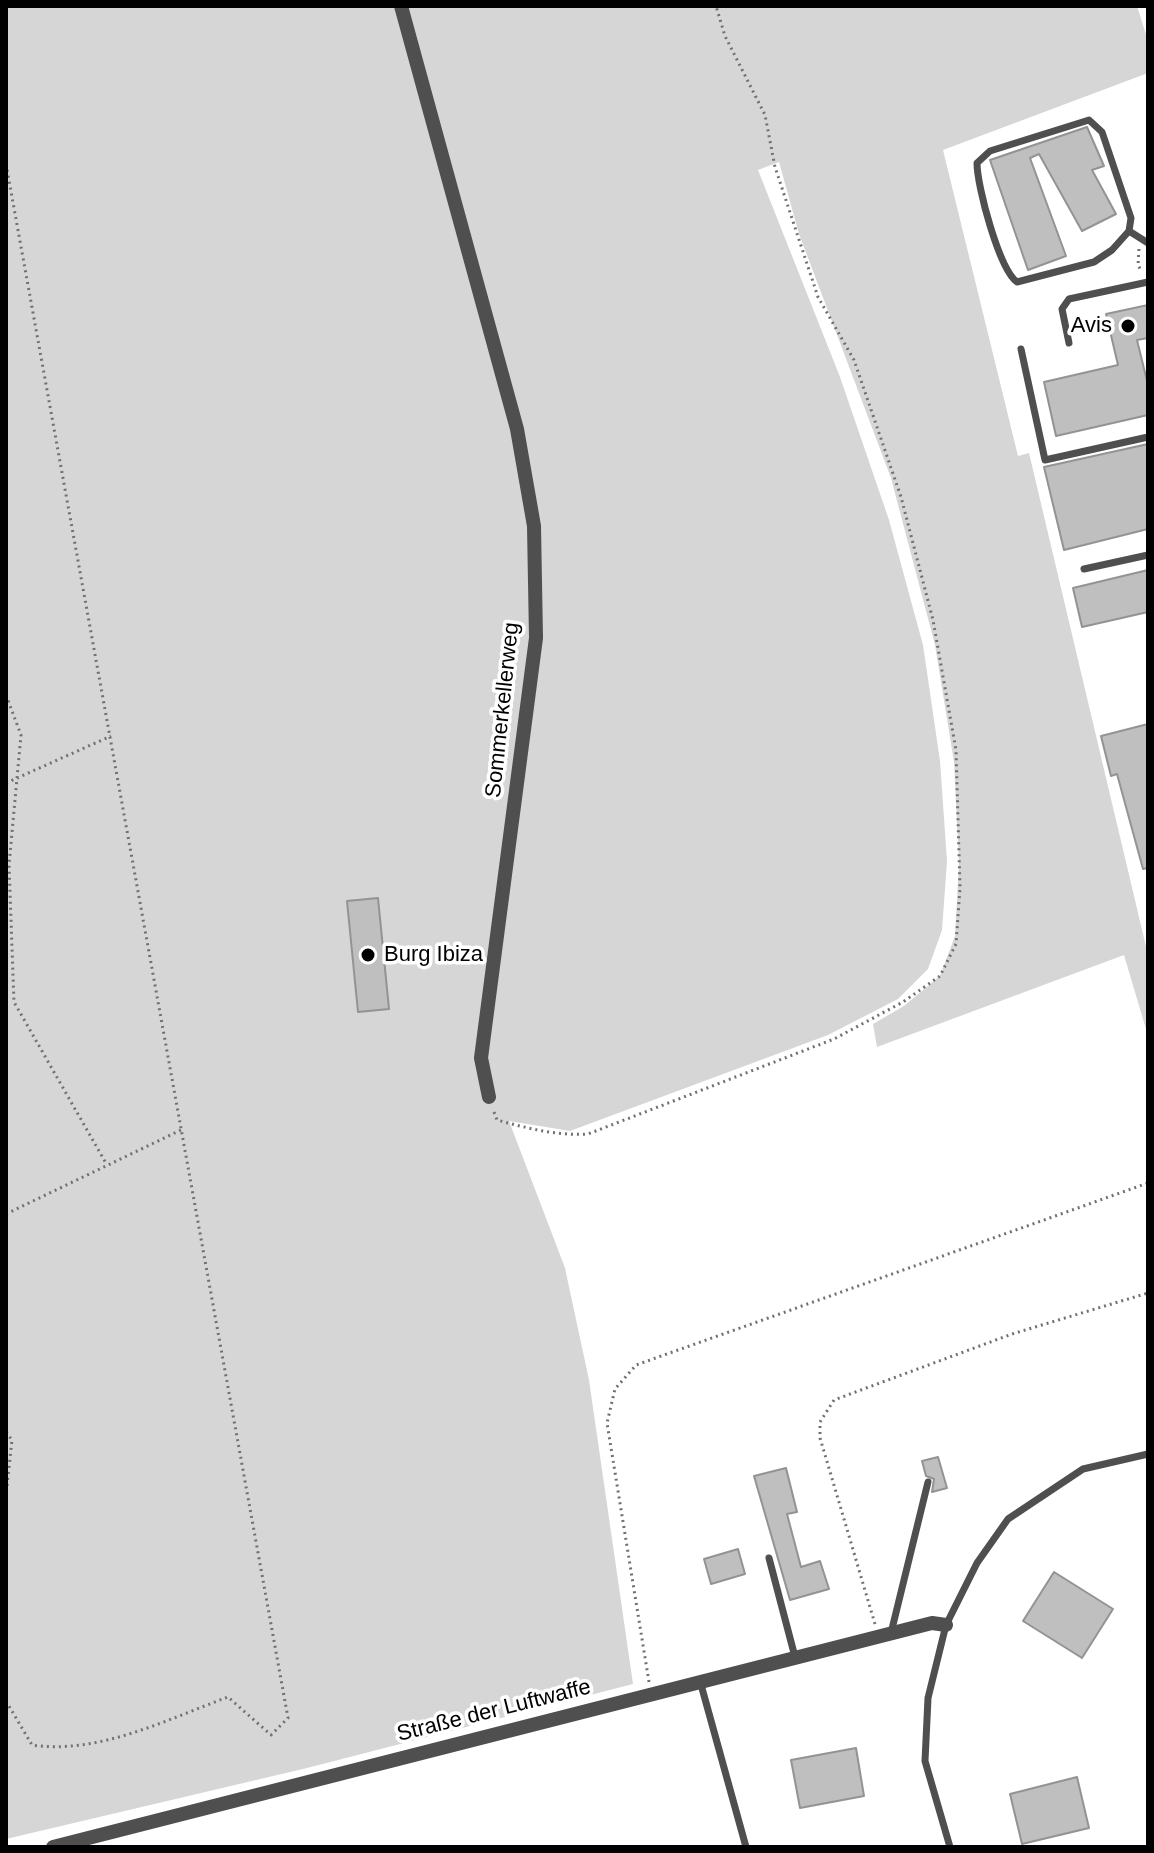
<!DOCTYPE html>
<meta charset="utf-8">
<style>
body{margin:0}
#map{position:relative;width:1154px;height:1853px;overflow:hidden;background:#fff;font-family:Helvetica,sans-serif}
canvas{display:block}
.frame{position:absolute;inset:0;border:8px solid #000;pointer-events:none}
</style>
<div id="map">
<canvas width="1154" height="1853"></canvas>
<div class="frame"></div>
</div>
<script>
const ctx = document.querySelector('canvas').getContext('2d');
ctx.lineJoin = 'round';
function fillPath(path, color) { ctx.fillStyle = color; ctx.fill(path, 'evenodd'); }
function trace(path, color, width, dash) { ctx.strokeStyle = color; ctx.lineWidth = width; ctx.lineCap = dash ? 'butt' : 'round'; ctx.setLineDash(dash || []); ctx.stroke(path); }
function drawText(font, color, halo, rows, align = 'center') {
  ctx.font = font + ' Helvetica,sans-serif'; ctx.lineWidth = 7; ctx.setLineDash([]); ctx.textBaseline = 'middle'; ctx.strokeStyle = halo; ctx.fillStyle = color; for (const [text, x, y, turn = 0] of rows) {
    ctx.save(); ctx.translate(x, y); ctx.rotate((+turn || 0) * Math.PI / 180); ctx.textAlign = isNaN(turn) ? turn : align; if (halo) ctx.strokeText(text, 0, 0); ctx.fillText(text, 0, 0); ctx.restore();
  }
}
fillPath(new Path2D(`
 M6 6H1137L1148 41V73L943 150 1018 456 1029 453 1148 955V1036L1124 955 877 1047 873 1024 904 1006 940 976 955 936 959 863 954 762 935 645 891 478 799 234 779 162 758 170 840 377 889 520 923 645 940 761 947 861 942 930 928 969 898 999 828 1035 570 1131 509 1121 565 1268 589 1380 633 1684 307 1768 6 1839Z`), '#d6d6d6');
const building = new Path2D(`
 M1087 127 1104 166 1092 170 1116 214 1082 231 1039 154 1030 158 1066 256 1028 270 990 160Z
 M1148 305V338L1137 340 1148 385V415L1056 436 1044 382 1118 365 1106 314Z
 M1148 444V529L1064 550 1044 467Z
 M1148 570V612L1082 627 1073 588Z
 M1148 724V868L1143 869 1117 774 1111 776 1101 736Z
 M378 898 389 1009 358 1012 347 901Z
 M938 1457 947 1488 932 1492 934 1479 926 1476 922 1461Z
 M786 1468 797 1512 787 1514 801 1567 820 1561 829 1589 790 1600 754 1476Z
 M738 1549 745 1574 711 1584 704 1559Z
 M1054 1572 1113 1609 1082 1658 1023 1621Z
 M856 1748 864 1796 800 1808 791 1760Z
 M1077 1777 1089 1828 1022 1844 1010 1794Z`);
fillPath(building, '#bfbfbf');
trace(building, '#939393', 2);
trace(new Path2D(`
 M6 164 288 1718 271 1735 228 1697C168 1719 98 1755 32 1745L6 1701
 M1139 249 1138 265 1142 272
 M6 695 21 735 9 865 14 1002 107 1165
 M6 783 111 736
 M494 1112 497 1120C527 1128 556 1136 588 1134L834 1039 903 1002 940 976 956 944 960 888 956 750 933 620 901 497 854 360 818 297 775 167 765 115 725 36 716 6
 M6 1214 183 1129
 M6 1432 12 1440 6 1495
 M875 1624 820 1438V1422L834 1400 1012 1334 1148 1293
 M649 1682 607 1423 615 1389 636 1365 1148 1183`), '#717171', 3, [2, 4]);
trace(new Path2D(`
 M1129 231 1131 218 1102 132 1089 120 990 151 977 163C977 186 999 269 1017 282L1094 262 1112 250 1129 231 1148 243
 M1069 343 1062 309 1069 299 1148 282
 M1021 349 1045 460 1148 437
 M1084 569 1148 555
 M769 1558 795 1657
 M891 1633 928 1482
 M700 1681 746 1847
 M950 1847 925 1761 928 1698 946 1625 977 1563 1008 1519 1083 1469 1148 1454`), '#4f4f4f', 7);
trace(new Path2D(`
 M401 6 517 429 534 526 536 638 481 1058 489 1097
 M53 1847 932 1623 946 1625`), '#4f4f4f', 14);
for (const [x, y, r, color] of [
 [1128,326,8,"#000"],
 [368,955,8,"#000"]
]) { const dot = new Path2D(); dot.arc(x, y, r, 0, 2 * Math.PI); ctx.fillStyle = color; ctx.fill(dot); trace(dot, '#fff', 3); }
drawText('22px', '#000', '#fff', [
 ["Avis",1112,326],
 ["Burg Ibiza",384,955,"left"]
], 'right');
drawText('22px', '#000', '#fff', [
 ["Sommerkellerweg",503,710,-84],
 ["Straße der Luftwaffe",494,1711,-14]
]);
</script>
